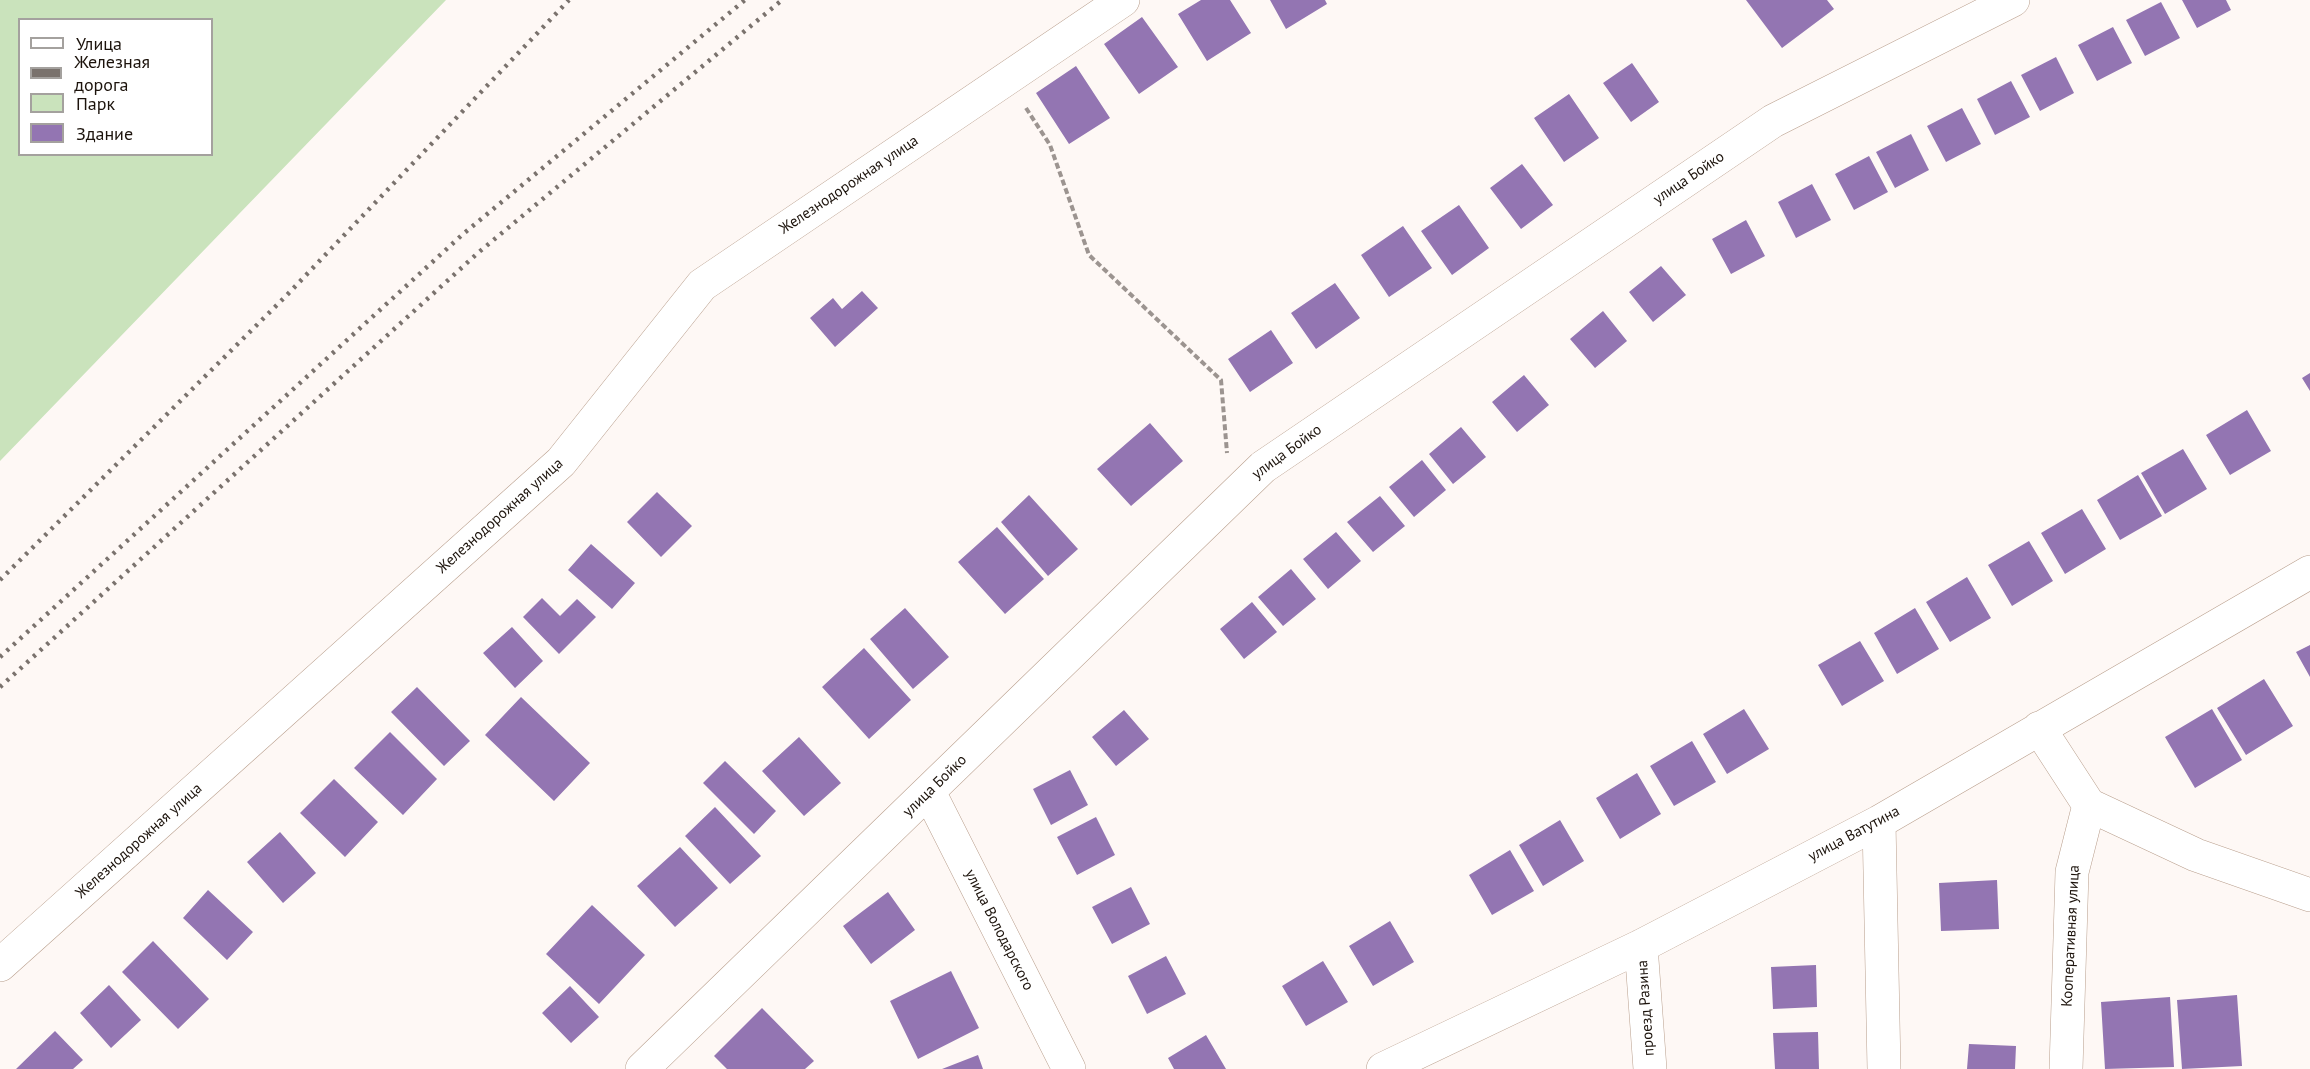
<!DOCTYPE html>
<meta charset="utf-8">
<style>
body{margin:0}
#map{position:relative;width:2310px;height:1069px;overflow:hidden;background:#fef8f5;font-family:"PT Sans",sans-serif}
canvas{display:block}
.legend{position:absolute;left:18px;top:18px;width:195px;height:138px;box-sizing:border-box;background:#fff;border:2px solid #a4a19e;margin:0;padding:8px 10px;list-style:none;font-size:18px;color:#1c130c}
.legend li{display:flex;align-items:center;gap:12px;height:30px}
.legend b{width:30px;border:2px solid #a4a19e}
</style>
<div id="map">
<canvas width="2310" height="1069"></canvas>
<ul class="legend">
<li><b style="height:8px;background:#fff"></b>Улица</li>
<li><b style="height:8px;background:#7a726d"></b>Железная дорога</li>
<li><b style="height:16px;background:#cae3bc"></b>Парк</li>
<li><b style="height:16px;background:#9375b2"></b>Здание</li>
</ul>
</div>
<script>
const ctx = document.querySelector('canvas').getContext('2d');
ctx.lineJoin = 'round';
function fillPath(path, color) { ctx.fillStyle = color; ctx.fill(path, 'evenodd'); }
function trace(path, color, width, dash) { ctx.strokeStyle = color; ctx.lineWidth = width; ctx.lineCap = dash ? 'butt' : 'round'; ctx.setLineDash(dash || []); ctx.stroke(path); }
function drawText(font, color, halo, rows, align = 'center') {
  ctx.font = font + ' "PT Sans",sans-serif'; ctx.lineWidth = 4.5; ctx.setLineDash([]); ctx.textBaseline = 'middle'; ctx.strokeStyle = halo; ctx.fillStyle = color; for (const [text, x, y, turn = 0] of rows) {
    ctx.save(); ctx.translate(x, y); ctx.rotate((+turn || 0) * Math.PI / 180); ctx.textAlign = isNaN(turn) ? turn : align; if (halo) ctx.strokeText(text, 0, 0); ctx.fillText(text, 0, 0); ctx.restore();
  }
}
fillPath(new Path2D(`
 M0 0H446L0 461ZM20 20H212V154H20Z`), '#cae3bc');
fillPath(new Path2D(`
 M1201 0H1230L1251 33 1207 61 1178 14Z
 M1270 0H1325L1327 4 1286 29Z
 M1746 0H1827L1834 9 1782 48Z
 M2182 0H2226L2231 10 2197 28Z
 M2161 2 2180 38 2145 56 2126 20Z
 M1142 17 1178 67 1139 94 1104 44Z
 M2113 27 2132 63 2097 81 2078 45Z
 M2056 57 2074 93 2040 111 2021 75Z
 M1632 63 1659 102 1631 122 1603 83Z
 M1076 66 1110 118 1069 144 1036 93Z
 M2011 81 2030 117 1995 135 1977 99Z
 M1569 94 1599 138 1564 162 1534 118Z
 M1962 108 1981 144 1946 162 1927 126Z
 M1911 134 1929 170 1895 188 1876 152Z
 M1869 156 1888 192 1854 210 1835 174Z
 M1522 164 1553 205 1521 229 1490 188Z
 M1812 184 1831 220 1796 238 1778 202Z
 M1459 205 1489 248 1452 275 1421 231Z
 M1746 220 1765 256 1731 274 1712 239Z
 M1403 226 1432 268 1389 297 1361 255Z
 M1661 266 1686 295 1653 322 1629 292Z
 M1335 283 1360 318 1316 349 1291 313Z
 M862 291 878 308 835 347 810 318 833 298 842 309Z
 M1603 311 1627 341 1595 368 1570 339Z
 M1271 330 1293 363 1250 392 1228 359Z
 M2310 373V391L2302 378Z
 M1524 375 1549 405 1517 432 1492 402Z
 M2247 410 2271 451 2230 475 2206 435Z
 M1150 423 1183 461 1131 506 1097 469Z
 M1461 427 1486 457 1453 484 1429 454Z
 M2183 449 2207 489 2165 514 2141 473Z
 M1422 460 1446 490 1414 517 1389 487Z
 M2138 475 2162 516 2120 540 2097 500Z
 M657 492 692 526 661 557 627 522Z
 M1029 495 1078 549 1048 576 1001 522Z
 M1380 496 1405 526 1373 552 1347 522Z
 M2082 509 2106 549 2065 574 2041 533Z
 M997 527 1044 579 1005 614 958 562Z
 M1336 532 1361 561 1328 589 1303 559Z
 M2029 541 2053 581 2012 606 1988 565Z
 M591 544 635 583 612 609 568 570Z
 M1291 569 1316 599 1283 626 1258 597Z
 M1967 577 1991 618 1950 642 1926 602Z
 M542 598 560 616 577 599 596 617 559 654 523 617Z
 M1252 602 1277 632 1244 659 1220 629Z
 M905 608 949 657 913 689 870 639Z
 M1915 608 1939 649 1897 674 1874 633Z
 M512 627 543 661 515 688 483 653Z
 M1860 641 1884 681 1842 706 1818 665Z
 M2310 645V677L2296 652Z
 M864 648 911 700 869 739 822 687Z
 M2264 679 2293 726 2246 755 2217 708Z
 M417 687 470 741 444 766 391 712Z
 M521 697 590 763 554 801 485 735Z
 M1744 709 1769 749 1727 774 1703 734Z
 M2212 709 2242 760 2195 788 2165 737Z
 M1124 710 1149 739 1116 766 1092 737Z
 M390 732 437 779 403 815 354 768Z
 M799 737 841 783 804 816 762 771Z
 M1692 741 1716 782 1674 806 1650 766Z
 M725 761 776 811 754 834 703 783Z
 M1070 770 1088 805 1051 825 1033 789Z
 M1637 773 1661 814 1620 839 1596 798Z
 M334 779 378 822 345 857 300 813Z
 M715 807 761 856 730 884 685 836Z
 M1096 817 1115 855 1077 875 1057 837Z
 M1560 820 1584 861 1543 886 1519 845Z
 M280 832 316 873 283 903 247 862Z
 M680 847 718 888 675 927 637 886Z
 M1510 850 1534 891 1492 915 1469 875Z
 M1997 880 1999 929 1941 931 1939 883Z
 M1131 887 1150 924 1112 944 1092 907Z
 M208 890 253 932 227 960 183 918Z
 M888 892 915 930 871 964 843 926Z
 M592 905 645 955 599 1004 546 954Z
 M1390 921 1414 962 1373 986 1349 946Z
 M153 941 209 999 178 1029 122 972Z
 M1166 956 1186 994 1147 1014 1128 976Z
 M1323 961 1348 1002 1306 1026 1282 986Z
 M1816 965 1817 1007 1773 1009 1771 967Z
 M951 971 979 1028 918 1059 890 1001Z
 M109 985 141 1020 111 1048 80 1013Z
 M570 986 599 1017 571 1043 542 1013Z
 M2237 995 2242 1066 2182 1069 2177 1000Z
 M2170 997 2174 1067 2105 1069 2101 1002Z
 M762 1008 814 1061 805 1069H727L714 1056Z
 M55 1031 83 1060 73 1069H16Z
 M1818 1032 1819 1069H1775L1773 1033Z
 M1206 1035 1226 1069H1174L1168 1058Z
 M1969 1044 2016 1046 2015 1069H1967Z
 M978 1055 983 1069H942Z`), '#9375b2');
const minor = new Path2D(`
 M2039 728 2089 805 2196 855 2310 895
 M929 792 1069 1069
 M1879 822 1884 1069
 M1641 946 1650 1069
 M0 965 561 462 702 285 1123 0
 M642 1069 1263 467 1773 121 2013 0
 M1383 1069 1641 946 1879 822 2310 572
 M2066 1069 2072 872 2089 805`);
trace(minor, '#b99f8d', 34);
trace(new Path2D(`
 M1026 108 1050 145 1089 255 1221 380 1227 453`), '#9c9490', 4, [6, 3]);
trace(minor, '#fff', 33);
trace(new Path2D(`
 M0 580 286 296 569 0
 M0 657 462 235 745 0
 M0 687 479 252 782 0`), '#7a726d', 4.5, [3, 6]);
drawText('15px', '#1c130c', '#fff', [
 ["улица Бойко",1689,178,-34],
 ["Железнодорожная улица",849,185,-34],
 ["улица Бойко",1287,452,-36],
 ["Железнодорожная улица",500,516,-42],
 ["улица Бойко",935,786,-44],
 ["улица Ватутина",1854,834,-28],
 ["Железнодорожная улица",139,841,-42],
 ["улица Володарского",999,930,63],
 ["Кооперативная улица",2071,936,-87],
 ["проезд Разина",1646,1008,-94]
]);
</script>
